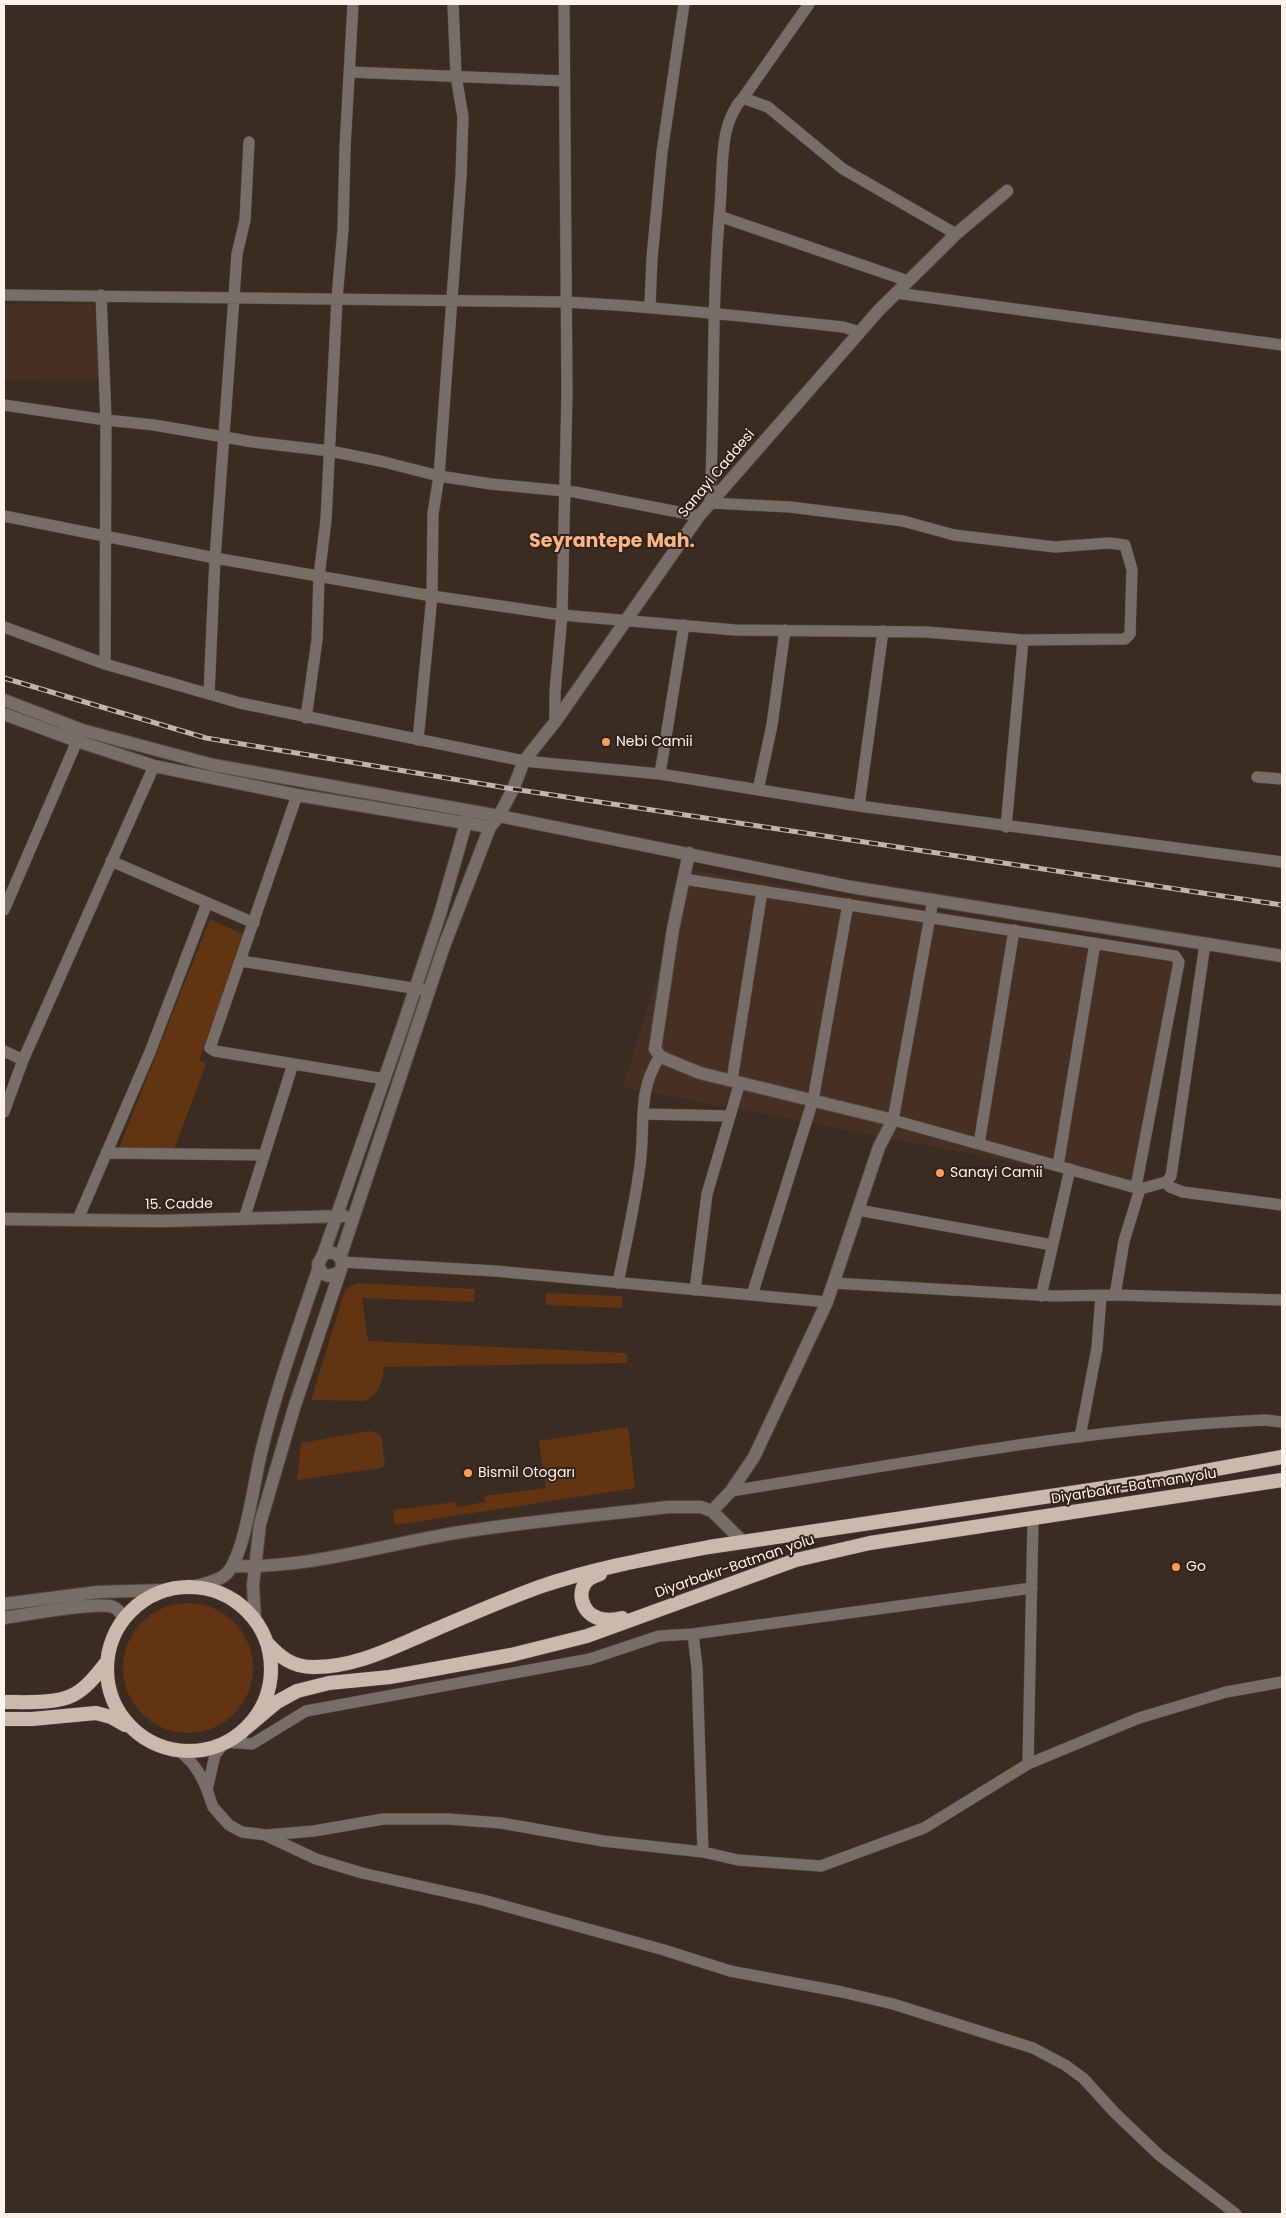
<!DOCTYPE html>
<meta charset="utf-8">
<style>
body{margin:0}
#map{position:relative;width:1286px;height:2218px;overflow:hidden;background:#3b2c22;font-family:Poppins,sans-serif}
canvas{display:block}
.frame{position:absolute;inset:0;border:5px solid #fdf2ec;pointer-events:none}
</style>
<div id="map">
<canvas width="1286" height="2218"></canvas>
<div class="frame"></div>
</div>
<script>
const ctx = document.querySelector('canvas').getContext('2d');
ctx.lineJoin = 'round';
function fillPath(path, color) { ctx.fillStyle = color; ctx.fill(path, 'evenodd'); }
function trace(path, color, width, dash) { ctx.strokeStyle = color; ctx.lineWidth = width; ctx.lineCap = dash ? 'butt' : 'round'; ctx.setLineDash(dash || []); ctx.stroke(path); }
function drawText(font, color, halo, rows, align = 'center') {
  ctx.font = font + ' Poppins,sans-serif'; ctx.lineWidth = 4; ctx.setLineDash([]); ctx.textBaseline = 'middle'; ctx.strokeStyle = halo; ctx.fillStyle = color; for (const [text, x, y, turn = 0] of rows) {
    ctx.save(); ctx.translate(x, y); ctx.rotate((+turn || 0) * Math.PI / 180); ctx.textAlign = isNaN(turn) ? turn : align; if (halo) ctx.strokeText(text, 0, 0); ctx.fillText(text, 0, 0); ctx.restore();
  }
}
fillPath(new Path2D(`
 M4 304H94L99 379 4 380Z
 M690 870 1177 951 1132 1185 623 1087Z`), '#463023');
fillPath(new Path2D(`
 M210 919 244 935 199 1060 206 1064 172 1155 118 1151Z
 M356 1283 475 1289 474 1302 362 1298 368 1341 627 1353V1363L384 1367C383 1381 379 1395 364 1401L311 1400 345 1290Z
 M546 1293 622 1296V1308L546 1305Z
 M628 1427 635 1488 395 1525 393 1510 456 1502 457 1507 485 1502V1496L546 1488 539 1441Z
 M370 1431 379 1434 382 1438 385 1466 381 1468 297 1480 301 1443Z
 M123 1668a65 65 0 1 1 130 0a65 65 0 1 1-130 0Z`), '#623412');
const minor = new Path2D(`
 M350 72 565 81
 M743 98 809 4
 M719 216 908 281
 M896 293 1282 345
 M4 295 566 302C659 307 751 317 843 327L860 332
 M101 295 106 420 105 664
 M650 306 652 258 662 152 684 4
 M4 405 106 420 154 425 253 442 330 451 380 461 439 476 491 484 575 492 699 516
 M4 516 215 558 432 596 562 615 735 630 926 632 1023 640 1125 639 1130 634 1132 570 1125 545 1109 543 1055 547 954 535 903 521 790 507 710 503C715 404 711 306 720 208 722 183 721 156 726 132 729 120 734 107 743 98L768 107 843 169 956 234
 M4 627 105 664 240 703 524 761 660 774 859 806 1282 862
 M209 694 215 558 234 297 237 254 245 220 249 142
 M306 718 317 640 319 576 326 520 337 298 343 230 345 148 353 4
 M555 722V692L562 615 567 393 564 4
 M418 740 432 596 433 514 439 476 461 176 463 117 456 76 453 4
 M660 774 684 625
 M1257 777 1282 779
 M758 790 772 725 785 630
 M297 795 210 1048 215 1051 385 1079
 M859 806 883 631
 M1006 827 1023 640
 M111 861 254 923
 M684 879 1175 956 1179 962 1136 1187
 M933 900 893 1120 1140 1189
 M4 910 80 734
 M241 961 425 990
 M4 1051 23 1060
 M732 1080 762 891
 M4 1112 23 1060 154 766
 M643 1114 729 1116
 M979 1144 1014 930
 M106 1153 264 1155
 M1058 1166 1095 943
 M1166 1182 1170 1187 1183 1192 1282 1205
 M858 1210 1052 1245
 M78 1219 150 1052 207 903
 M244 1219 293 1064
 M342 1262 495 1271 827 1302
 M618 1283C626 1243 635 1204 640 1165 646 1123 636 1094 660 1056
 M833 1283 1054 1296 1115 1295 1282 1300
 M695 1290 707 1194 740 1082
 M752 1295 813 1100 848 904
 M1115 1295 1124 1241 1140 1189 1166 1182 1171 1176 1205 944
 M1041 1296 1070 1169
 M1080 1437 1097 1348 1101 1296
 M731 1491C908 1463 1086 1428 1265 1420L1282 1422
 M693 1634 697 1668 703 1852
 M178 1750C193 1762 200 1772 207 1790L215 1755 225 1742 252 1744 306 1711 590 1659 659 1636 693 1634 1032 1588
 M1028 1764 1033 1519
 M207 1790 213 1807 229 1825 242 1832 266 1835 314 1831 383 1819H448L501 1823 603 1841 703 1852 738 1860 821 1866 924 1828 1028 1764 1139 1718 1226 1692 1282 1682
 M267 1836 316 1859 362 1873 483 1900 664 1950 730 1971 842 1992 893 2004 1033 2048 1065 2065 1083 2078 1115 2113 1159 2155 1236 2214`);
const tertiary = new Path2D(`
 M4 700 82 730 213 765 499 816 851 887 1282 956
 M4 714 77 741 154 766 297 795 490 827
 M689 853 673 929 655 1049 660 1056 666 1059 700 1073 893 1120 879 1147 827 1302 754 1457 731 1491 712 1511
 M4 1219 160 1221 344 1216
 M323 1255 402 1028 440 914 468 816
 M340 1258 444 946 490 827 499 816 513 789 524 761 555 722 699 516 879 310 956 234 1007 191
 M232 1566C309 1569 385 1544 461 1532 530 1521 600 1515 669 1507H701L712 1511 743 1542
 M192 1587C202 1584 219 1582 227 1573 245 1554 254 1481 261 1453 276 1390 298 1329 319 1267
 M4 1604 98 1592 167 1590
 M4 1618C23 1615 98 1601 113 1607 117 1608 121 1614 125 1617
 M255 1620 253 1585 260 1524 294 1408 342 1266C342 1255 333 1249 323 1255L318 1264 322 1273 328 1276 338 1273`);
const trunk = new Path2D(`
 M600 1574C597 1575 592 1577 589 1579 575 1591 582 1613 598 1618 606 1621 614 1620 622 1618
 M107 1669a82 82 0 1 1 164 0a82 82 0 1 1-164 0Z
 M267 1643C279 1656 292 1667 312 1667 353 1668 390 1649 427 1633 464 1617 501 1601 539 1587 594 1568 652 1558 709 1547L1144 1482 1282 1457
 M4 1702C23 1702 56 1704 73 1695 87 1688 97 1674 106 1663
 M4 1719H32L96 1713 111 1717 125 1725
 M245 1729 277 1702 297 1691 329 1683 390 1677 511 1655 587 1636 796 1560 870 1543 1282 1480`);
trace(minor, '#56483e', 12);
trace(tertiary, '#56483e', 14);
trace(trunk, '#56483e', 15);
trace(minor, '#776e6a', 11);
trace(tertiary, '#776e6a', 12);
trace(trunk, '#ccb9ae', 14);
const rail = new Path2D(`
 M4 678 206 738 513 789 1282 905`);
trace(rail, '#c1b4ad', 5);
trace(rail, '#312219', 3, [9]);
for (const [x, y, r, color] of [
 [606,742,5,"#fe9b58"],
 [940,1173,5,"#fe9b58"],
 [468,1473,5,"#fe9b58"],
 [1176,1567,5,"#fe9b58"]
]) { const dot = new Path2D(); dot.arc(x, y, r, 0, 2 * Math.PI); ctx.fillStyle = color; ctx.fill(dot); trace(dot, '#312219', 2); }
drawText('14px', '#fdf2ec', '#312219', [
 ["Sanayi Caddesi",717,474,-50],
 ["15. Cadde",179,1205,-1],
 ["Diyarbakır-Batman yolu",1134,1487,-9],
 ["Diyarbakır-Batman yolu",735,1567,-19]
]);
drawText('14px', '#fdf2ec', '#312219', [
 ["Nebi Camii",616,742],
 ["Sanayi Camii",950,1173],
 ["Bismil Otogarı",478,1473],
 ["Go",1186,1567]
], 'left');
drawText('bold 19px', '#f9b488', '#312219', [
 ["Seyrantepe Mah.",612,542]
]);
</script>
